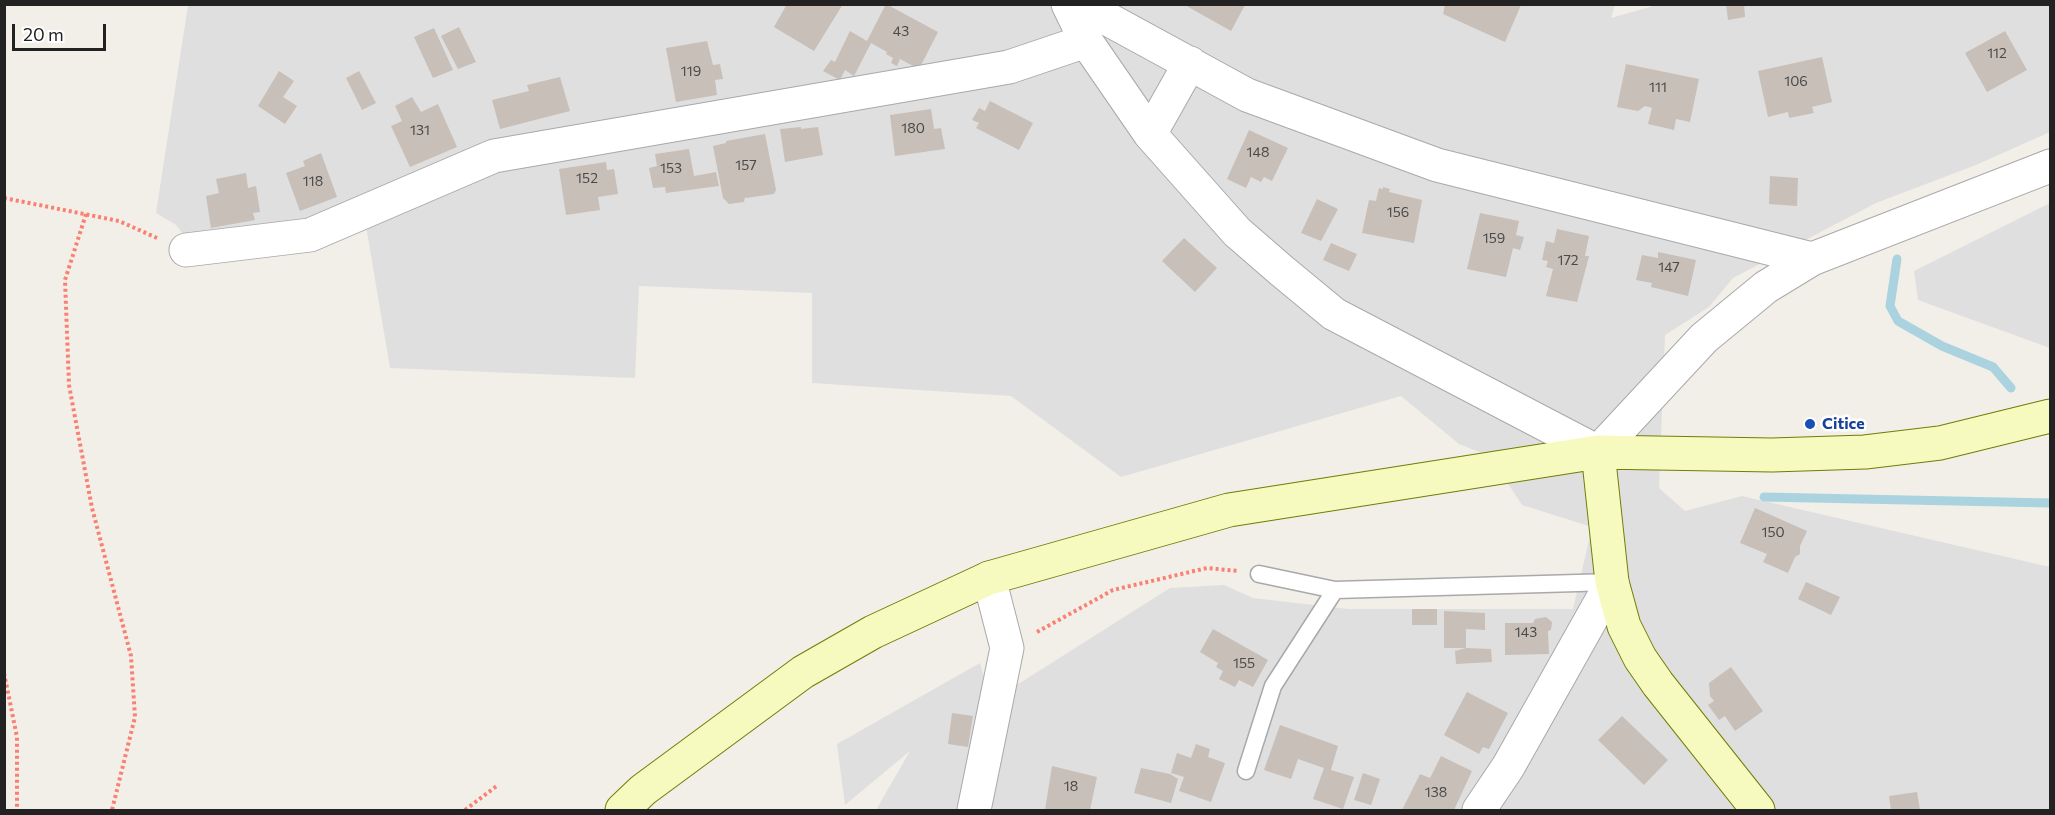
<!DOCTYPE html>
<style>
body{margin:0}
#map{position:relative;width:2055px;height:815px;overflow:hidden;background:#f2efe9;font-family:Commissioner,sans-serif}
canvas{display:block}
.frame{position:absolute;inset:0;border:6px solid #222;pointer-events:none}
.scale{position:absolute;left:12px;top:24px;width:94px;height:27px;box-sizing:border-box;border:3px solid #222;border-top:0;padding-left:8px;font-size:18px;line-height:21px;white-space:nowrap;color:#222;-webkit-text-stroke:4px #fff;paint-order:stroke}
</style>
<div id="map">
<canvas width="2055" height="815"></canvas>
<div class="frame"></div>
<div class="scale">20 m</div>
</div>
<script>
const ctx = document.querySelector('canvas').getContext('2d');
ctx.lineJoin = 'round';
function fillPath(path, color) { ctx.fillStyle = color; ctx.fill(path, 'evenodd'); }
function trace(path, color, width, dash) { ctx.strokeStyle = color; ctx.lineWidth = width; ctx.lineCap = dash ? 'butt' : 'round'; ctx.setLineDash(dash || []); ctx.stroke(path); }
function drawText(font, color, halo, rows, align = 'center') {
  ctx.font = font + ' Commissioner,sans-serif'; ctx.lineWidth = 5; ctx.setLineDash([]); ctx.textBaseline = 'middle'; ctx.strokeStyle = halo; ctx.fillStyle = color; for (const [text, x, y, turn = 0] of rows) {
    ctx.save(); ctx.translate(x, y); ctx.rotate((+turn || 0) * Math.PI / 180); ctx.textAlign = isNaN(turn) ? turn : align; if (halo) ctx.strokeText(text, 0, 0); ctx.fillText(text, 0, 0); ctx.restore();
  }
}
fillPath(new Path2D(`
 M1660 4 2050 5V132L1976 165 1876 203 1733 278 1709 307 1665 335 1659 488 1685 511 1742 496 2050 567V810H876L910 751 845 805 837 744 980 663 985 682 980 705 1023 681 1170 588 1224 585 1253 598 1348 609H1573L1592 527 1522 505 1490 456 1459 444 1401 396 1121 477 1011 396 812 383V293L639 286 635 378 390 368 366 226 350 203 292 223 186 238 176 225 156 213 188 5H1615L1611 18Z
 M2050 203V348L1918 300 1914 271Z`), '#e0dfdf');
trace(new Path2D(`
 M1897 259 1890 306 1898 321 1942 346 1993 367 2011 388
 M1764 497 2050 503`), '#aad3df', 9);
fillPath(new Path2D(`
 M787 4H843L814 51 774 27Z
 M886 4 938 32 919 69 900 59 897 66 891 63 893 58 886 54 887 52 871 43 854 76 845 70 840 80 823 71 831 60 835 62 850 31 867 41Z
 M1183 4H1244L1245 5 1231 31Z
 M1726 4H1744L1745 17 1728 20Z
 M1445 5H1521L1505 42 1443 14Z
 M459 27 476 62 458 69 441 36Z
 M434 28 453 70 433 78 414 37Z
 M2005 31 2027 70 1987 92 1965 53Z
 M707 41 713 65 720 64 723 79 715 80 717 95 676 102 666 48Z
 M1822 57 1832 102 1812 107 1814 113 1789 118 1788 112 1768 117 1758 71Z
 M1626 64 1699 79 1690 122 1676 119 1674 130 1648 124 1652 108 1645 106 1638 111 1617 107Z
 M279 71 294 81 283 97 297 106 285 124 258 106Z
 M359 71 376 103 362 110 346 78Z
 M560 77 570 111 500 129 492 100 529 91 527 85Z
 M412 97 421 112 438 104 457 147 410 167 391 126 402 121 395 106Z
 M990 101 1033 123 1019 150 976 128 979 123 972 120 979 108 985 111Z
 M931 109 934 129 941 128 945 149 895 156 890 115Z
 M801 127V129L818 127 823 155 785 162 780 129Z
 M1249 130 1288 148 1272 181 1264 177 1261 182 1251 177 1246 188 1227 179Z
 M765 134 776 190 774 194 746 198 745 197 744 202 729 204 723 198 713 146 726 143V141Z
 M689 149 694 176 716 172 719 186 666 193 665 187 653 188 649 168 657 166 655 154Z
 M321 153 337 197 300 211 286 173 305 166 303 161Z
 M606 162 607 170 614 169 618 194 598 197 600 210 566 215 559 169Z
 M246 173 248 188 256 186 260 212 253 213 255 220 211 228 206 196 219 193 216 179Z
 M1770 176 1798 178 1797 206 1769 204Z
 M1383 187 1390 189 1389 192 1422 200 1414 243 1362 233 1369 200 1376 201 1379 188 1383 189Z
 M1317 199 1338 209 1321 241 1301 233Z
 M1480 213 1519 221 1516 235 1524 237 1520 250 1513 248 1506 277 1467 269Z
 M1557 229 1589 236 1585 256H1589L1577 302 1546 296 1553 269 1546 267 1548 261 1542 260 1546 241 1554 243Z
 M1184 238 1217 268 1195 292 1162 261Z
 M1331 243 1357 254 1349 271 1323 260Z
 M1658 252 1696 260 1688 296 1651 287 1652 283 1636 280 1642 255 1658 258Z
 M1755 508 1807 531 1800 546V554L1795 557 1788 573 1763 562 1767 554 1740 543Z
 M1806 582 1840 597 1831 615 1798 599Z
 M1412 609H1437V625H1412Z
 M1444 611 1485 613V630L1466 629V648H1444Z
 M1546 617 1552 622 1551 630 1548 631 1549 654 1505 655V623H1533L1535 619Z
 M1213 629 1268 660 1253 687 1239 680 1235 687 1219 679 1223 671 1216 667 1218 663 1200 652Z
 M1466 648 1491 649 1492 662 1456 664 1455 651Z
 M1731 667 1763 711 1735 731 1725 716 1719 720 1708 705 1714 701 1710 696 1709 683Z
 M1467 692 1508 713 1489 749 1483 747 1479 754 1444 735Z
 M952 713 973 716 968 747 948 744Z
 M1622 716 1668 760 1644 785 1598 740Z
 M1280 725 1338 746 1331 770 1354 777 1343 809 1313 799 1324 768 1298 759 1291 779 1264 770Z
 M1196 744 1210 749 1208 757 1225 763 1211 802 1179 791 1184 777 1171 773 1177 753 1191 758Z
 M1441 756 1472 771 1454 810H1402L1420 774 1430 778Z
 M1052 766 1097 777 1090 810H1045Z
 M1141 768 1170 774 1178 779 1171 803 1134 793Z
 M1363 773 1380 779 1371 805 1354 800Z
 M1917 792 1920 810H1891L1889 796Z`), '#c7bfb8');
const lane = new Path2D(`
 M1259 574 1335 590 1612 582
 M1246 771 1273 686 1335 590`);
const street = new Path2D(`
 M1068 4 1086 41 1150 134 1237 232 1282 271 1334 314 1598 452 1704 338 1766 287 1812 259 2050 166
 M1080 4 1247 95 1437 165 1812 259
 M1150 134 1190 63
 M186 250 310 235 494 156 1009 67 1086 41
 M974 810 1007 648 989 578
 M1479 810 1508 767 1612 582`);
const secondary = new Path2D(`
 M1598 452 1612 582 1624 626 1640 658 1658 684 1758 810
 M622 810 643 790 803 672 873 632 989 578 1229 510 1598 452 1772 455 1865 452 1940 443 2050 416`);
trace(lane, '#a9a9a9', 19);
trace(street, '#a9a9a9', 35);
trace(secondary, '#707d05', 35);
trace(new Path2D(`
 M4 198 119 221 157 238
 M86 214 65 280 69 385 92 508 131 656 135 717 112 810
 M1037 632 1113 590 1207 568 1238 571
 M4 673 17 737V810
 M465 810 498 785`), '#fa8072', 4, [3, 3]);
trace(lane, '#fff', 16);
trace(street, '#fff', 33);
trace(secondary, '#f7fabf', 33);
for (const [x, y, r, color] of [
 [1810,424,6,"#1a4fb4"]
]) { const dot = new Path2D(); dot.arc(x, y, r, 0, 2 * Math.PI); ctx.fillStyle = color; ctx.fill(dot); trace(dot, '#fff', 2); }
drawText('14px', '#4b4948', null, [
 ["43",901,31],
 ["112",1997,53],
 ["119",691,71],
 ["106",1796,81],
 ["111",1658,87],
 ["180",913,128],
 ["131",420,130],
 ["148",1258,152],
 ["157",746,165],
 ["153",671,168],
 ["152",587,178],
 ["118",313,181],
 ["156",1398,212],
 ["159",1494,238],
 ["172",1568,260],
 ["147",1669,267],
 ["150",1773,532],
 ["143",1526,632],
 ["155",1244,663],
 ["18",1071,786],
 ["138",1436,792]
]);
drawText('bold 16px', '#164399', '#fff', [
 ["Citice",1822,424]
], 'left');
</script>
